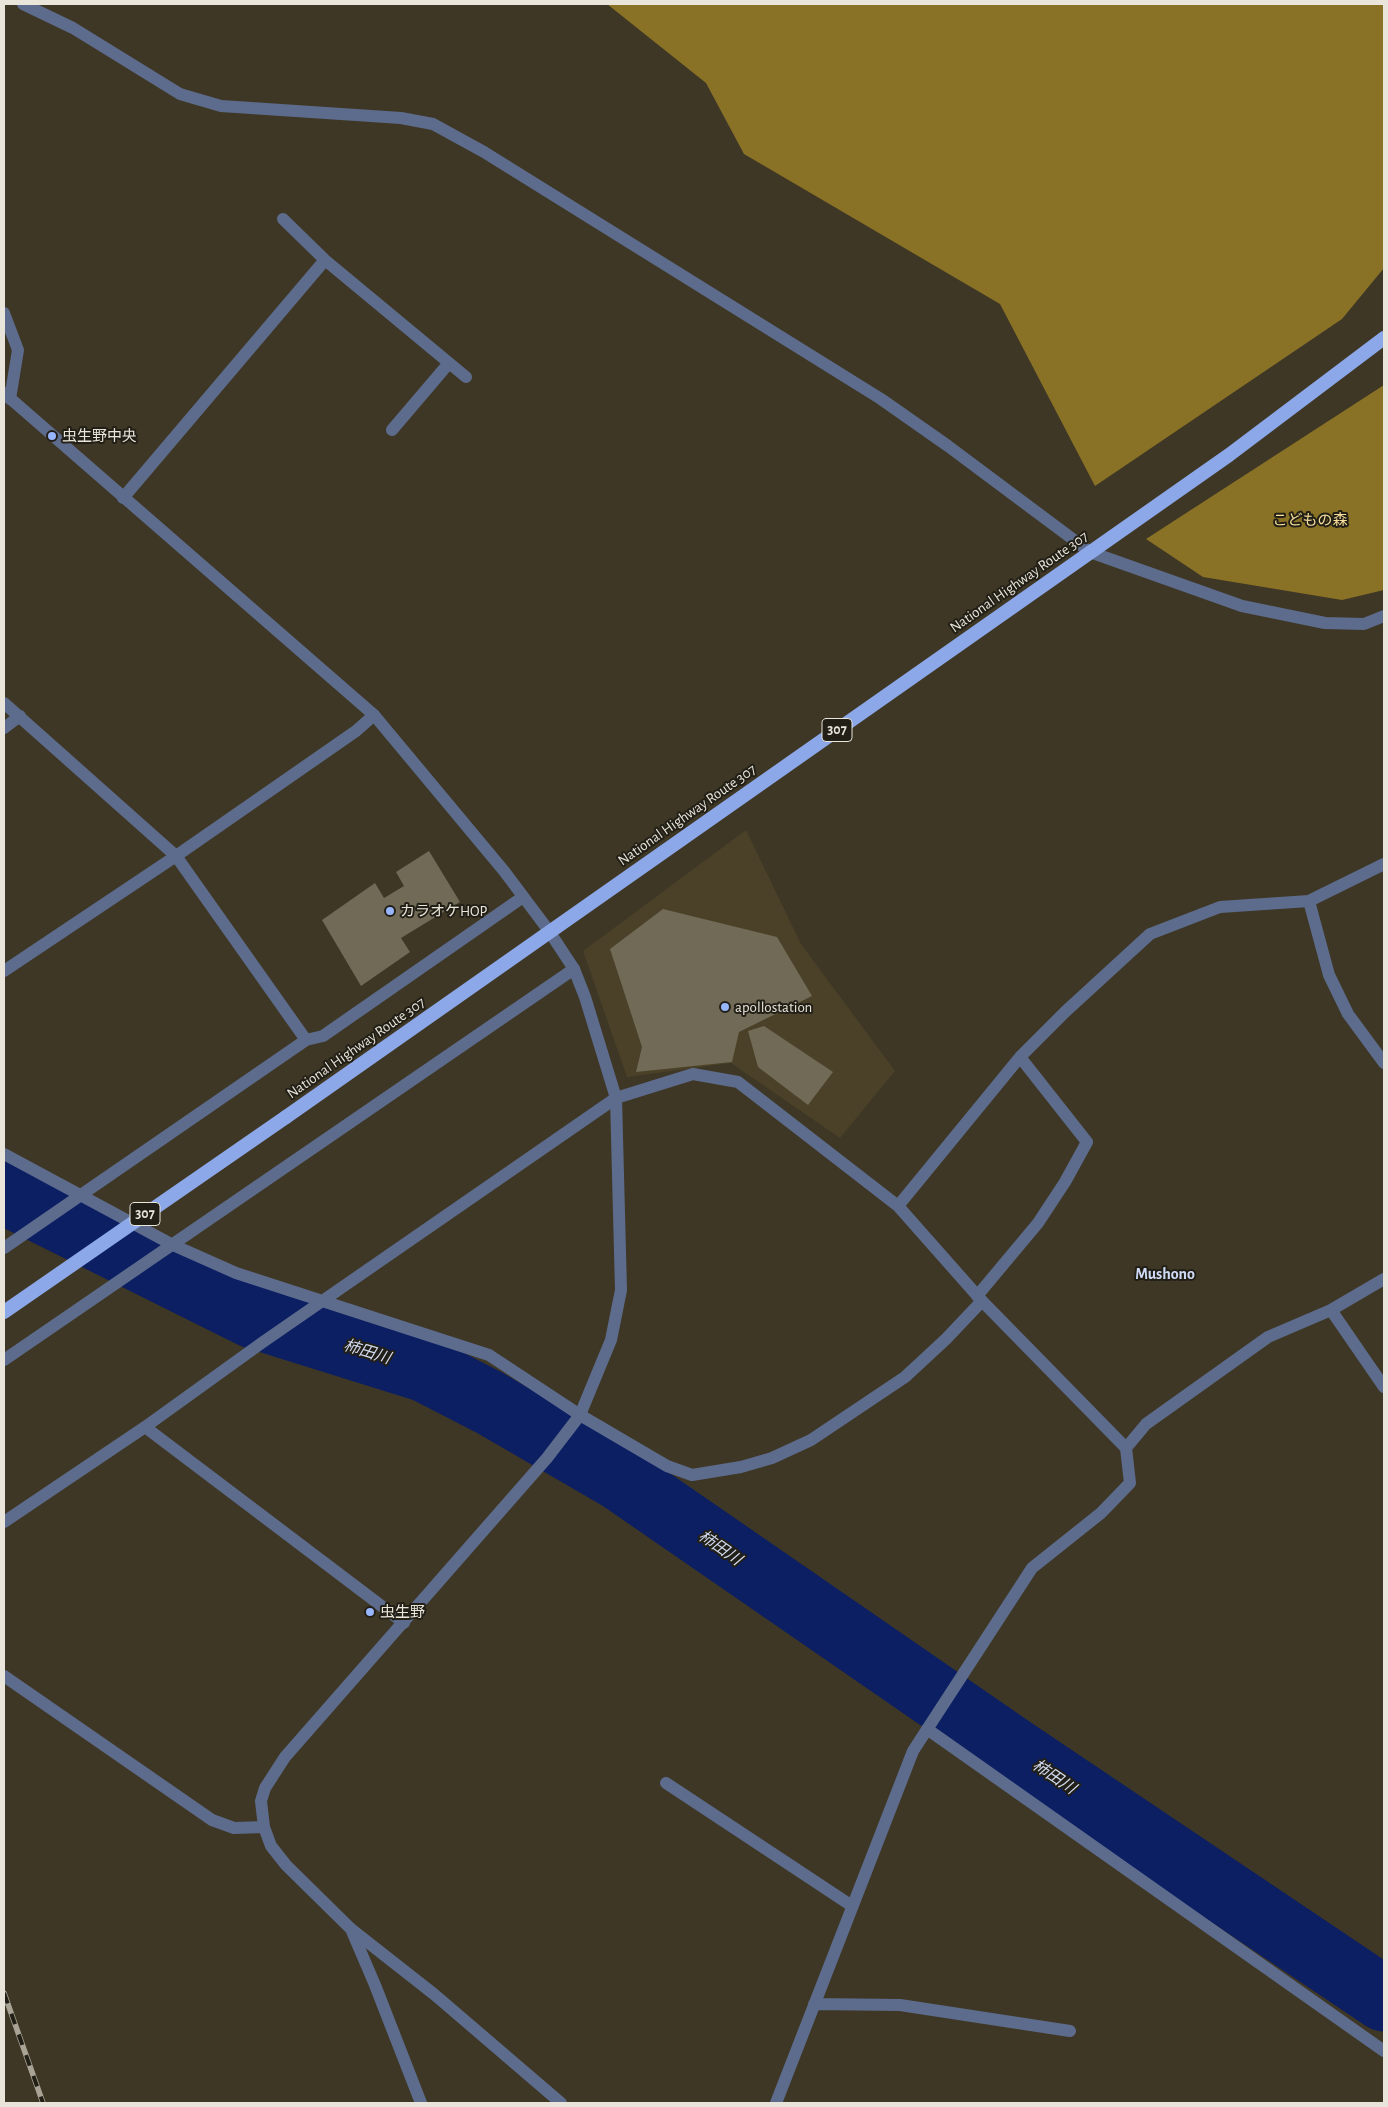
<!DOCTYPE html>
<meta charset="utf-8">
<style>
body{margin:0}
#map{position:relative;width:1388px;height:2107px;overflow:hidden;background:#3e3725;font-family:"Alegreya Sans",sans-serif}
canvas{display:block}
.frame{position:absolute;inset:0;border:5px solid #e9e5da;pointer-events:none}
</style>
<div id="map">
<canvas width="1388" height="2107"></canvas>
<div class="frame"></div>
</div>
<script>
const ctx = document.querySelector('canvas').getContext('2d');
ctx.lineJoin = 'round';
function fillPath(path, color) { ctx.fillStyle = color; ctx.fill(path, 'evenodd'); }
function trace(path, color, width, dash) { ctx.strokeStyle = color; ctx.lineWidth = width; ctx.lineCap = dash ? 'butt' : 'round'; ctx.setLineDash(dash || []); ctx.stroke(path); }
function drawText(font, color, halo, rows, align = 'center') {
  ctx.font = font + ' "Alegreya Sans","Noto Sans JP",sans-serif'; ctx.lineWidth = 4; ctx.setLineDash([]); ctx.textBaseline = 'middle'; ctx.strokeStyle = halo; ctx.fillStyle = color; for (const [text, x, y, turn = 0] of rows) {
    ctx.save(); ctx.translate(x, y); ctx.rotate((+turn || 0) * Math.PI / 180); ctx.textAlign = isNaN(turn) ? turn : align; if (halo) ctx.strokeText(text, 0, 0); ctx.fillText(text, 0, 0); ctx.restore();
  }
}
fillPath(new Path2D(`
 M746 830 801 944 895 1071 840 1138 731 1063 627 1077 583 951Z`), '#4a4128');
fillPath(new Path2D(`
 M607 4H1384V268L1342 319 1095 486 1000 304 744 154 706 83Z
 M1384 385V590L1342 600 1203 577 1146 539Z`), '#897126');
trace(new Path2D(`
 M4 1192 253 1316 426 1370 490 1403 621 1479 1015 1751 1384 1999`), '#0c1f63', 65);
fillPath(new Path2D(`
 M429 851 460 902 401 938 410 952 361 986 322 920 375 883 384 898 404 886 396 872Z
 M663 909 777 937 812 996 739 1032 732 1062 636 1072 642 1047 610 949Z
 M764 1026 833 1072 808 1105 758 1067 748 1031Z`), '#716a56');
trace(new Path2D(`
 M23 4 73 28 180 94 221 106 401 118 433 124 484 152 881 399 948 446 1090 552 1242 606 1325 623 1364 624 1384 616
 M283 219 325 260 466 377
 M4 313 18 350 10 399
 M392 430 449 363
 M123 498 325 260
 M4 703 176 856 306 1040 4 1248
 M4 728 20 716
 M1309 901 1329 975 1348 1014 1384 1063
 M4 971 176 856 356 731 374 715
 M306 1040 323 1036 523 897
 M4 1154 173 1245 236 1273 489 1355 580 1415 667 1466 692 1475 741 1467 772 1458 811 1440 905 1377 946 1339 982 1301
 M898 1206 1020 1057 1065 1012 1150 934 1220 907 1309 901 1384 864
 M977 1296 1038 1223 1065 1182 1087 1142 1020 1057
 M1331 1310 1384 1387
 M4 1360 574 969
 M145 1427 404 1623
 M1126 1448 1146 1424 1268 1337 1331 1310 1384 1279
 M4 1522 145 1427 263 1342 616 1098 693 1074 738 1082 898 1206 982 1301 1126 1448 1130 1483 1101 1513 1032 1568 913 1751 776 2103
 M4 1676 212 1820 234 1828 264 1827
 M927 1729 1384 2051
 M666 1783 852 1906
 M351 1929 435 1995 561 2103
 M814 2004 900 2005 1070 2031`), '#5d6c8d', 12);
trace(new Path2D(`
 M4 393 374 715 504 871 549 931 574 969 585 997 616 1098 621 1290 611 1340 580 1415 547 1458 285 1757 265 1788 261 1801 264 1827 271 1846 286 1865 351 1929 375 1985 421 2103`), '#5d6c8d', 12);
trace(new Path2D(`
 M286 1117 1229 455 1384 338`), '#8ca8e9', 14);
const rail = new Path2D(`
 M4 1993 43 2103`);
trace(rail, '#a8a395', 5.5);
trace(rail, '#221f17', 4, [11]);
trace(new Path2D(`
 M4 1312 286 1117`), '#8ca8e9', 14);
for (const [x, y, r, color] of [
 [52,436,5,"#97b6fd"],
 [390,911,5,"#97b6fd"],
 [725,1007,5,"#97b6fd"],
 [370,1612,5,"#97b6fd"]
]) { const dot = new Path2D(); dot.arc(x, y, r, 0, 2 * Math.PI); ctx.fillStyle = color; ctx.fill(dot); trace(dot, '#221f17', 2); }
for (const [x, y, w] of [
 [837,730,30],
 [145,1214,30]
]) { const box = new Path2D(); box.roundRect(x - w / 2, y - 11.5, w, 23, 4); ctx.fillStyle = '#221f17'; ctx.fill(box); trace(box, '#e9e5da', 1); }
drawText('bold 14px', '#e9e5da', null, [
 ["307",837,730],
 ["307",145,1214]
]);
drawText('15px', '#e9e5da', '#221f17', [
 ["虫生野中央",62,436],
 ["カラオケHOP",400,911],
 ["apollostation",735,1007],
 ["虫生野",380,1612]
], 'left');
drawText('15px', '#f8df9b', '#221f17', [
 ["こどもの森",1310,520]
]);
drawText('15px', '#e9e5da', '#221f17', [
 ["National Highway Route 307",1019,582,-35],
 ["National Highway Route 307",687,815,-35],
 ["National Highway Route 307",356,1048,-35]
]);
drawText('bold 16px', '#d0dcf7', '#221f17', [
 ["Mushono",1165,1274]
]);
drawText('italic 16px', '#d1dbf0', '#221f17', [
 ["柿田川",367,1352,17],
 ["柿田川",720,1548,35],
 ["柿田川",1054,1777,34]
]);
</script>
